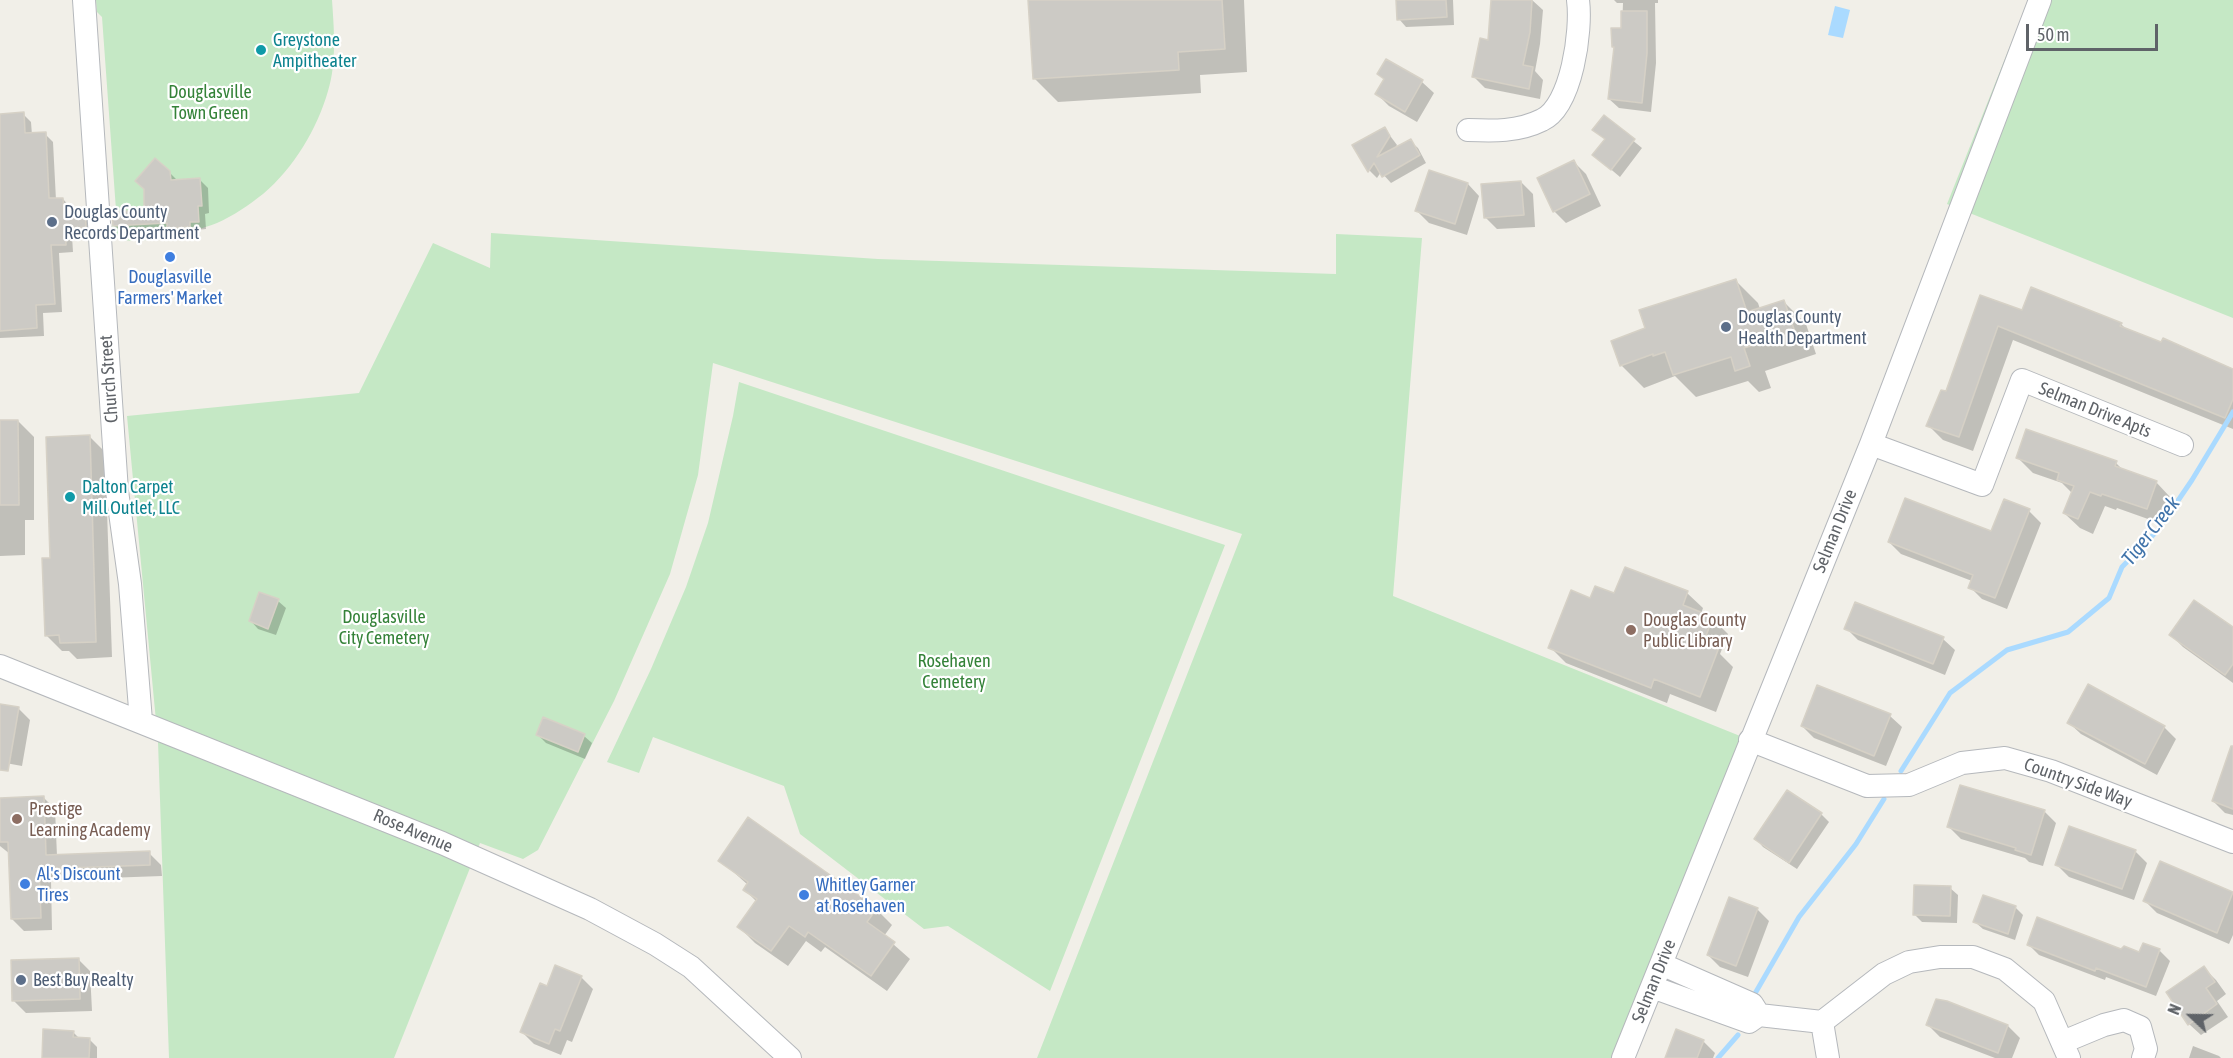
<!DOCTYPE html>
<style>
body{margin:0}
#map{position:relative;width:2233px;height:1058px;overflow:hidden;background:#f1efe8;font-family:"Asap Condensed",sans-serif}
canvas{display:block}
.north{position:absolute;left:2161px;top:986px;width:60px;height:60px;-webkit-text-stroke:4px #fff;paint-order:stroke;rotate:292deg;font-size:16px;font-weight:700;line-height:24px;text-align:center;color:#5f6368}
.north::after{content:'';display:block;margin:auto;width:21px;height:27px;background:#5f6368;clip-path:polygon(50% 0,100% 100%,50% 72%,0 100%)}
.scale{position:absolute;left:2026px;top:24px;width:132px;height:27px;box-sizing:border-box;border:3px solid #5f6368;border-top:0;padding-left:8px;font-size:18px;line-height:21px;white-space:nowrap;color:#5f6368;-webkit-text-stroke:4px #fff;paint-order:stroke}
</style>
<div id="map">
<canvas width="2233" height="1058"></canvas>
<div class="north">N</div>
<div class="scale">50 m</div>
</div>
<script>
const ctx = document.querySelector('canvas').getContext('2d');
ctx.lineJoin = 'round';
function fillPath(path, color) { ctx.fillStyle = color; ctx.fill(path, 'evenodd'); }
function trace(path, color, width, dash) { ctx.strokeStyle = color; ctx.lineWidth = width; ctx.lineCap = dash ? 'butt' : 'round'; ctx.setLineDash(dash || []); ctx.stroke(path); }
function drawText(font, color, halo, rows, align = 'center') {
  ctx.font = font + ' "Asap Condensed",sans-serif'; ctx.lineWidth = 4.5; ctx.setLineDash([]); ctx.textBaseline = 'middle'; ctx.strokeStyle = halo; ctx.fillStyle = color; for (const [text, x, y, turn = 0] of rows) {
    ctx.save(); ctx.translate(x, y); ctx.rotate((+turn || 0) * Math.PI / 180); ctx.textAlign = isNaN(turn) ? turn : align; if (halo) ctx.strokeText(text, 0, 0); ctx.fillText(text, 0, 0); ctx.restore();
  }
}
fillPath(new Path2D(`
 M96 0H332C334 29 337 63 328 91 317 129 294 168 263 194 249 205 233 216 217 223 201 230 127 250 116 236 109 228 113 219 116 210L102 17 97 12Z
 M2031 0H2233V318L1947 204 2014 36Z
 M491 233 878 259 1336 274V234L1422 238 1393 596 1750 740 1621 1058H1037L1242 534 713 363 698 475 670 574 614 701 538 850 523 859 480 843 394 1058H169L158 742 127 416 359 393 433 243 490 268Z
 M739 382 1225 545 1050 991 948 926 924 929 800 834 784 786 653 737 639 773 607 762 651 669 686 587 708 523 733 416Z`), '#c5e8c5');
fillPath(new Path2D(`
 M1835 6 1850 10 1843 38 1828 35Z`), '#aadaff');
fillPath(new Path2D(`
 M1030 0H1244L1247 72 1200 75 1201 93 1058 102 1034 78Z
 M1398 0H1453L1454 25 1406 27 1399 19Z
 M1492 0H1532L1543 10 1540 44 1535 71 1543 80 1540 99 1485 88 1474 77 1489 42Z
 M1614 0H1658V3H1655L1656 63 1651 112 1619 108 1609 99 1622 30 1623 3H1617Z
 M1387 61 1422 82 1434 93 1417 122 1389 106 1377 94 1385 80 1379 74Z
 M23 114 31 122 32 135 45 134 53 142 56 200 63 199 70 207 71 216 84 215 92 223 93 235 72 236 73 252 59 253 62 312 43 313 44 336 0 338V115Z
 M1604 117 1642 148 1620 177 1594 155 1606 140 1594 130Z
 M1385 129 1397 145 1394 150 1410 141 1418 148 1426 163 1391 183 1381 172 1377 178 1370 171 1355 145Z
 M1574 162 1586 174 1601 206 1566 223 1554 211Z
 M169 172 178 181 200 180 208 188 209 213 205 214 206 229 197 230V234L177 235 172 230 122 233 114 225 146 211Z
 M1521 182 1533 194 1535 227 1497 229 1485 217Z
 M1468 184 1479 196 1467 235 1429 223 1417 211Z
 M1736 281 1758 303 1760 309 1784 302 1806 324 1816 354 1765 371 1771 388 1759 392 1748 381 1696 397 1675 376 1644 388 1622 366 1613 342 1646 329Z
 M1981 297 2023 311 2121 324 2127 330 2233 371V429L2013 340 1973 451 1943 440 1928 425 1947 393Z
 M0 421H18L34 437V520H25V555L0 556Z
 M89 436 105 452 112 657 77 659 69 651H62L46 635 51 559Z
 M2018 458 2116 463 2124 471 2156 482 2171 498 2162 524 2117 508 2116 510 2105 506 2093 534 2080 528 2064 513 2073 494 2062 483 2033 473Z
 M2029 511 2041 523 2007 609 1982 599 1970 587 1972 581 1901 554 1889 542 1992 533Z
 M1687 593 1703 608 1701 614 1712 618 1728 634 1720 654 1733 667 1716 712 1670 694 1667 703 1566 663 1550 647 1591 600 1615 595Z
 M278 601 286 608 276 635 258 629 251 621Z
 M1846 628 1943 639 1955 650 1945 675 1858 640Z
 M2233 629V683L2183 647 2171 635Z
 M0 705 18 708 30 720 22 766 0 762Z
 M1890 716 1902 727 1886 766 1814 738 1802 726Z
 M2069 723 2164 727 2176 739 2157 775 2081 734Z
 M538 735 584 736 592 743 585 759 546 743Z
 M2233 763V815L2225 813 2213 801Z
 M43 797 55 809 57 856 149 853 161 865 162 876 51 880 52 930 24 931 12 919 10 854 0 846V799Z
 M2044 811 2056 823 2043 866 2029 862 2025 858 1961 839 1949 827Z
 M1821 814 1829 822 1797 869 1763 847 1756 839Z
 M2135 851 2147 863 2134 900 2069 877 2057 865Z
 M720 860 876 909 892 925 884 936 910 959 887 991 825 947 821 952 806 941 788 966 755 943 739 927 757 902 745 890 748 885Z
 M2161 863 2233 893V935L2229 944 2157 913 2145 901Z
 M1950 888 1958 895 1957 923 1922 922 1914 914Z
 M2015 907 2023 915 2015 940 1983 929 1975 922Z
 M1757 909 1769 921 1748 977 1720 967 1708 955Z
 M2029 945 2122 950 2140 954 2159 950 2170 961 2156 996 2106 977 2105 980 2039 955Z
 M78 959 90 971 92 1011 26 1013 14 1001Z
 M2204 968 2216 980 2226 994 2217 1001 2228 1017 2201 1035 2189 1024Z
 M581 977 593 989 572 1042 567 1040 561 1055 534 1044 522 1032 548 988Z
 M1947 1003 2008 1026 2020 1038 2012 1058H1995L1940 1037 1928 1025Z
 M73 1032 80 1039H89L97 1047V1058H43Z
 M1703 1041 1715 1053 1713 1058H1666Z
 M2193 1046 2219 1056 2221 1058H2189Z`), '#0003');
trace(new Path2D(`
 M1901 771 1950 693 2007 650 2068 632 2109 598 2122 567 2158 530 2192 480 2233 412
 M1753 997 1799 917 1856 844 1884 799
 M1718 1058 1738 1035`), '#aadaff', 5);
const building = new Path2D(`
 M1028 0H1222L1225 49 1178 52 1179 70 1033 79Z
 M1396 0H1446L1447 17 1397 20Z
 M1491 0H1532L1530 32 1523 65 1533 67 1529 89 1472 77 1480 38 1488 40Z
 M1621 11H1647V53L1642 103 1608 99 1614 47H1612L1611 28H1621Z
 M1386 59 1423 80 1405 112 1375 94 1384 79 1377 74Z
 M24 112 25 133 46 132 49 198H63L64 214 85 213 86 227 65 229 66 245H51L55 304 36 305 37 328 0 331V114Z
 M1604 115 1635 139 1611 170 1592 155 1605 139 1592 130Z
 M1385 127 1390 136 1377 157 1411 139 1420 155 1382 177 1374 163 1368 172 1352 145Z
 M155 158 170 171 171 180 200 178 202 206H198L199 222H190V227L167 228V223L113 226 112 212 144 210V189L135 181Z
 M1574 160 1590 194 1553 212 1537 178Z
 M1429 170 1468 183 1455 224 1415 211Z
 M1521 181 1524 215 1484 218 1481 184Z
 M1736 279 1747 312 1784 300 1795 332 1744 348 1750 366 1735 371 1731 357 1673 375 1665 352 1653 356V354L1620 366 1611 341 1645 328 1639 310Z
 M2031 287 2122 323 2120 326 2161 342 2163 338 2233 369V399L2225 418 1998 326 1959 437 1926 426 1941 390 1946 391 1980 295 2022 310Z
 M0 420H18L19 505H0Z
 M2026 429 2117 461 2115 466 2157 481 2147 509 2102 494 2101 496 2090 492 2078 519 2063 513 2074 486 2057 480 2059 473 2016 458Z
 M90 435 96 642 60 643 59 635 45 636 42 558H50L46 437Z
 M1905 498 1991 531 2004 499 2030 509 1995 598 1968 588 1973 575 1888 542Z
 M1625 567 1688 591 1683 605 1713 617 1703 644 1718 650 1700 697 1654 679 1651 688 1548 648 1571 590 1590 598 1595 586 1614 593Z
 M259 592 279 599 268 629 249 621Z
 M2194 600 2233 627V664L2225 675 2169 635Z
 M1855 602 1944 637 1933 664 1844 629Z
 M2088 684 2165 726 2145 764 2067 723Z
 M1817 685 1891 714 1874 756 1801 726Z
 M0 704 19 707 8 771 0 770Z
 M543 717 585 734 578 752 536 735Z
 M2231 746H2233V809L2212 801Z
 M1960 785 2045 810 2031 855 2015 850 2016 848 1947 827Z
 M1787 790 1822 813 1789 863 1754 839Z
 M44 796 46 855 150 851V865L39 869 41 918 11 919 8 842H0V798Z
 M748 817 877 908 867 922 895 942 871 976 808 932 805 937 789 926 771 951 737 927 757 899 743 890 748 882 718 861Z
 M2069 826 2136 850 2122 889 2055 865Z
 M2160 861 2233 892 2217 933 2143 901Z
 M1914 885 1951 886 1950 916 1913 915Z
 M1983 895 2016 906 2008 934 1973 922Z
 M1729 897 1758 908 1736 966 1707 955Z
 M2037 917 2121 949 2124 946 2139 952 2143 943 2160 949 2146 987 2096 968 2095 971 2027 945Z
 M79 958 80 999 12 1001 11 960Z
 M555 965 582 976 560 1031 555 1029 549 1044 520 1032 540 983 547 986Z
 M2204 966 2215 982 2206 988 2217 1004 2188 1025 2166 992Z
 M1936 999 1947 1001 2008 1025 1998 1053 1926 1025Z
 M43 1029 74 1031 73 1037 90 1038 89 1058H42Z
 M1676 1029 1704 1040 1697 1058H1665Z`);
fillPath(building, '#cccac5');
trace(building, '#d6d1c6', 1.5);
const minor = new Path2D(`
 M84 0 117 491 130 584 141 721
 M1468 130C1493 131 1518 132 1542 120 1572 106 1582 30 1578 0
 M1871 444 1982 485 2022 380 2182 445
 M0 666 442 843 590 909 655 944 691 967 790 1058
 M1750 740 1867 786 1909 785 1962 763 2005 758 2051 771 2233 842
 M1661 964 1752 1004 1759 1015
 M1652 987 1749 1022 1759 1015 1822 1022
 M1822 1022 1884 974 1909 962 1940 957H1973L2005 969 2044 1001 2069 1058
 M1822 1022 1828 1058
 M2063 1042 2104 1025 2124 1020 2140 1027 2146 1049 2143 1058
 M1623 1058 1871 444 2040 0`);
trace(minor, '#b5b8bc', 24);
trace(minor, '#fff', 22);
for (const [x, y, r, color] of [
 [261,50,6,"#0f9aa8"],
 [52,222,6,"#5c6f8a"],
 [170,257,6,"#3f7fe0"],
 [1726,327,6,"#5c6f8a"],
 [70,497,6,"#0f9aa8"],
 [1631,630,6,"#8d6e63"],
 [17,819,6,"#8d6e63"],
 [25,884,6,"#3f7fe0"],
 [804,895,6,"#3f7fe0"],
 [21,980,6,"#5c6f8a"]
]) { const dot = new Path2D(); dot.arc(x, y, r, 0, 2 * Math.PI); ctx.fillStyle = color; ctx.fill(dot); trace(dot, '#fff', 2); }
drawText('18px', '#0d838f', '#fff', [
 ["Greystone",273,40],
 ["Ampitheater",273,61],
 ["Dalton Carpet",82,487],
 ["Mill Outlet, LLC",82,508]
], 'left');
drawText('18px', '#348238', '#fff', [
 ["Douglasville",210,92],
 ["Town Green",210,113],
 ["Douglasville",384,617],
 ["City Cemetery",384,638],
 ["Rosehaven",954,661],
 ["Cemetery",954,682]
]);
drawText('18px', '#4e5e75', '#fff', [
 ["Douglas County",64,212],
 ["Records Department",64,233],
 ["Douglas County",1738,317],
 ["Health Department",1738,338],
 ["Best Buy Realty",33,980]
], 'left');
drawText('18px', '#366cbe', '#fff', [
 ["Douglasville",170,277,"center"],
 ["Farmers' Market",170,298,"center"],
 ["Al's Discount",37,874],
 ["Tires",37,895],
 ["Whitley Garner",816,885],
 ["at Rosehaven",816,906]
], 'left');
drawText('18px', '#5f6368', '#fff', [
 ["Church Street",109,379,-94],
 ["Selman Drive Apts",2095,410,22],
 ["Selman Drive",1835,531,-68],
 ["Country Side Way",2078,783,20],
 ["Rose Avenue",413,831,23],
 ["Selman Drive",1654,981,-68]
]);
drawText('18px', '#785e54', '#fff', [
 ["Douglas County",1643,620],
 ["Public Library",1643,641],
 ["Prestige",29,809],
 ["Learning Academy",29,830]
], 'left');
drawText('italic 20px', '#4174aa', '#fff', [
 ["Tiger Creek",2151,531,-52]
]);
</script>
